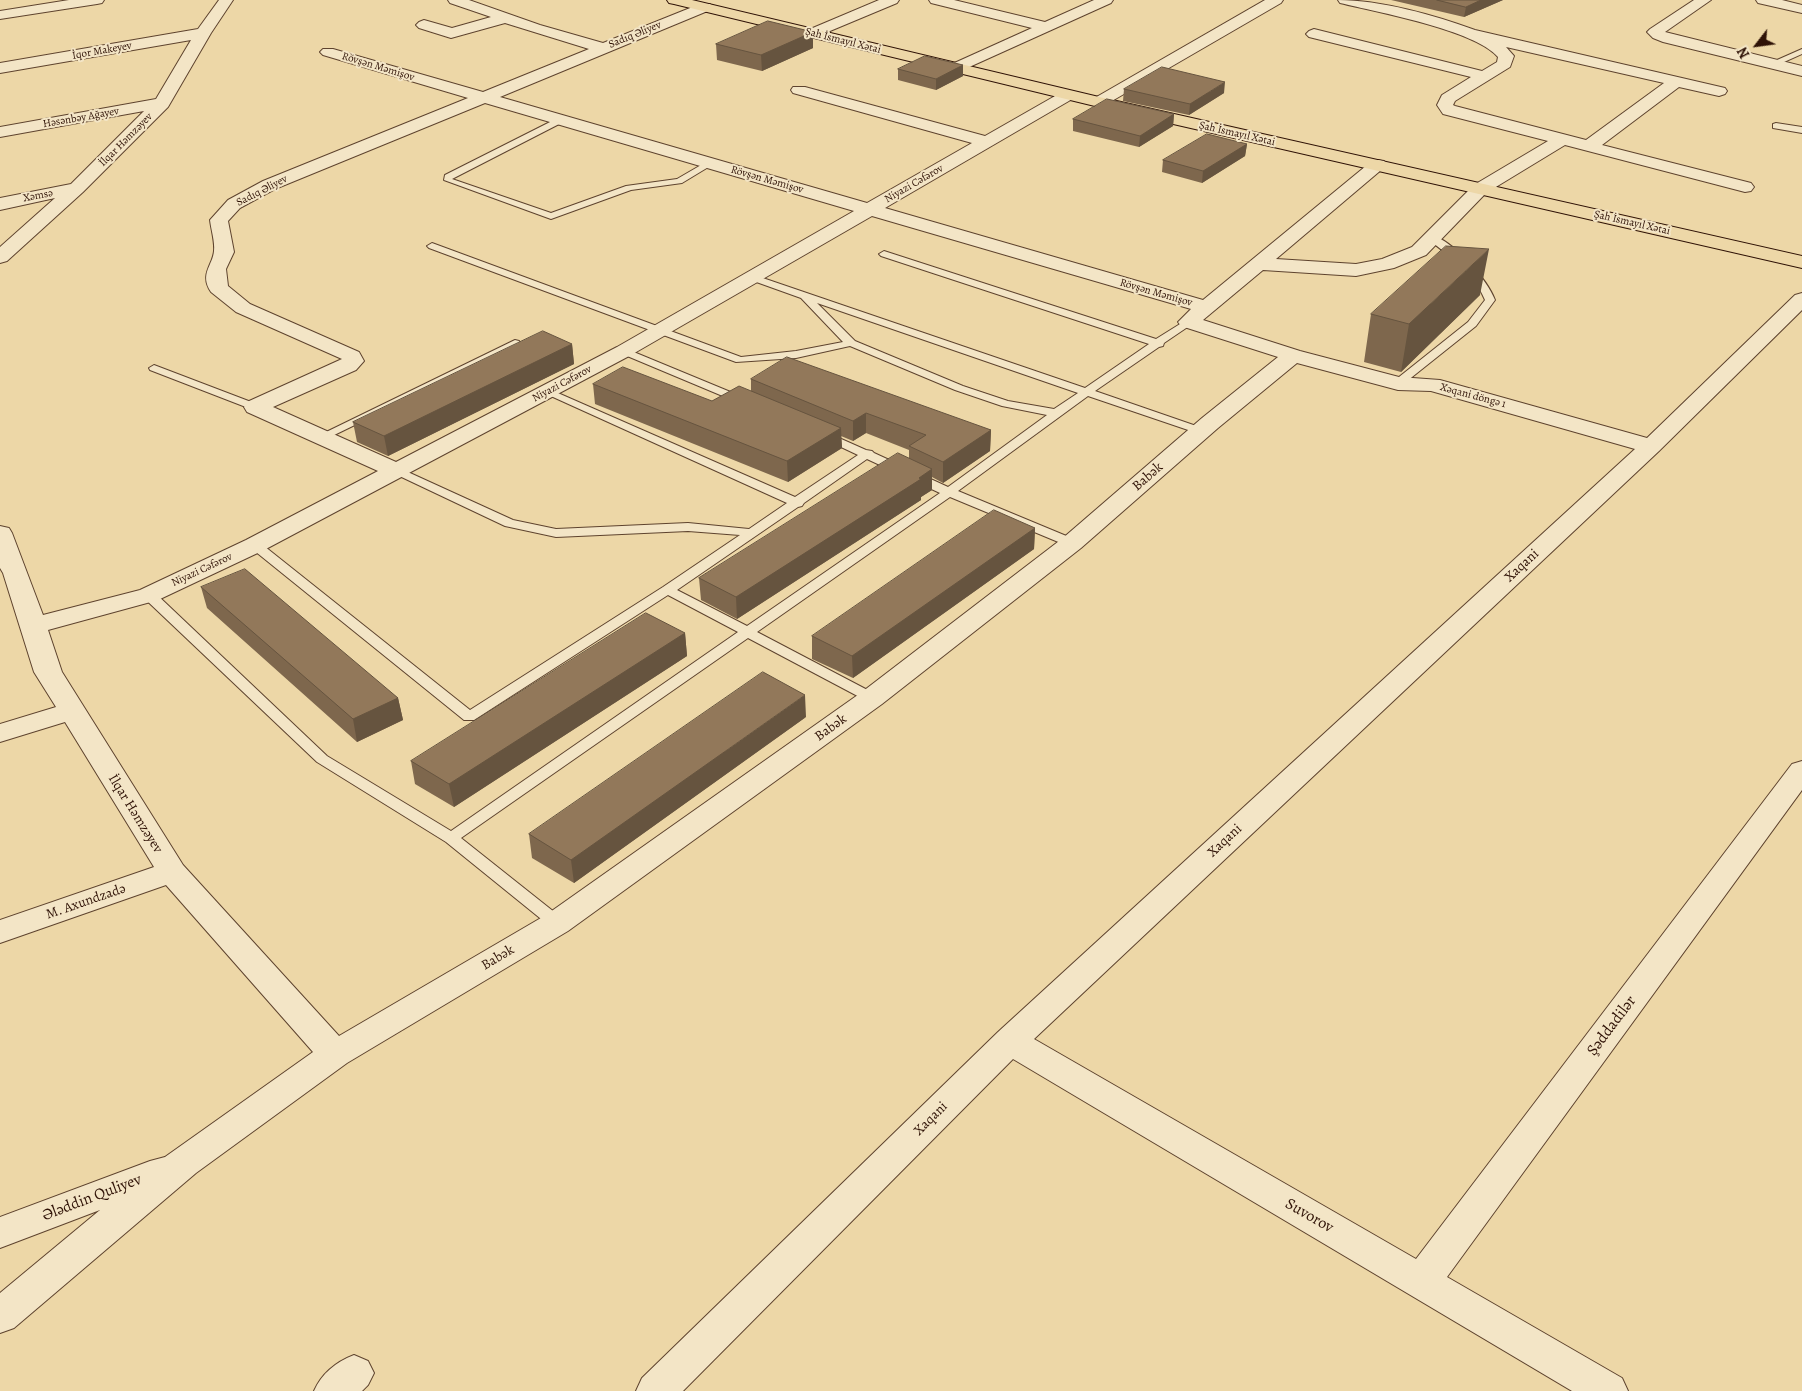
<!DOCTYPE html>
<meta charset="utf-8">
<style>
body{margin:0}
#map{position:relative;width:1802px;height:1391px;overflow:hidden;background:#edd7a7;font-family:Alegreya,serif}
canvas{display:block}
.north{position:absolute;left:1732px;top:20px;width:50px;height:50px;-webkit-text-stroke:4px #f3e5c6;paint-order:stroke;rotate:240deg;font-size:14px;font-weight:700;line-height:20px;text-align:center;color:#2f1206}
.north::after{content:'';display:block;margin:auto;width:18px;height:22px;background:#2f1206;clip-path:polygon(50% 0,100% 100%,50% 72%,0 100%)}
</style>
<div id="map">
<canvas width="1802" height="1391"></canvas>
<div class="north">N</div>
</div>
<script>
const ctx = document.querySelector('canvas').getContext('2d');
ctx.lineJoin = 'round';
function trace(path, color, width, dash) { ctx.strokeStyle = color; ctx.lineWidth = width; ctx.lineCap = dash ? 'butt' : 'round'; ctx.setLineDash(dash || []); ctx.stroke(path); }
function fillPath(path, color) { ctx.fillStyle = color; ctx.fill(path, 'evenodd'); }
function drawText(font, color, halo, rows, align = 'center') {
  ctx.font = font + ' Alegreya,serif'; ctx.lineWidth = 4; ctx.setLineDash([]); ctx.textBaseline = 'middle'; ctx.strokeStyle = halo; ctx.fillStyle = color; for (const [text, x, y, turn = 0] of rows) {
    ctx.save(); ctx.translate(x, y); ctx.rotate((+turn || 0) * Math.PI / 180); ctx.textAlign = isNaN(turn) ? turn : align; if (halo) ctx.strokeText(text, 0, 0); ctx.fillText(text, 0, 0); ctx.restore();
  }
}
const service = new Path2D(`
 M1802 49V54L1775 66 1768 64Z
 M560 117 563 118V122L452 179 551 213 626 186 677 179 708 161 711 160 715 163 682 183 631 190 551 219 444 180 445 175Z
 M1776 123 1802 127V133L1773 128V124Z
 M1432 235C1454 242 1487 279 1495 300L1476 326 1402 385H1394L1393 383 1394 381 1468 322 1485 300C1474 273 1451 257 1429 240L1427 238Z
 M432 243 741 357 796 351 843 342 801 298 748 279 746 277 751 274 1085 388 1149 344 881 256 879 254 884 251 1156 339 1188 319 1192 320 1193 322 1192 324 1164 343 1163 346 1159 347 1095 391 1205 429 1207 431 1201 434 1197 433 1088 396 958 491 1076 540 1078 543 1076 546H1068L950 497 757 632 877 695 879 698 877 701H867L748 638 461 838 563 919 565 923 563 927 557 929 551 927 446 842 317 762 144 598 143 595 144 592H154L327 756 451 831 738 632 668 595 474 720H464L251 548 249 545 251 542H259L470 710 663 587 740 535 688 531 556 537 505 526 391 472 389 470 391 468H399L513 520 556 529 688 523 749 529 787 503 542 392 547 389 551 390 795 497 858 455 822 438 820 436 822 434H830L866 450 872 451 874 453 948 487 1047 415 1002 406 955 390 850 346 796 358 736 362 429 248 427 246ZM817 303 1078 393 1054 409 1008 401 963 386 855 341ZM867 459 940 493 747 626 677 590 798 507 802 506 804 503Z
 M515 340 519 341 520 343 519 345 326 439 322 440 316 437Z
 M624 348 745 398 747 400 745 402H737L620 353 619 351 620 349Z
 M154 365 259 405 261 407 259 409H251L150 370 149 368Z`);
const minor = new Path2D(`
 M69 0H104L102 3 97 4 0 19V11Z
 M219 0H233L211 33 168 107 83 192 7 261 0 263V247L55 198 0 210V198L71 184 144 111 0 137V127L156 99 191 40 0 73V63L198 29Z
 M448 0H469L540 25 603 43 700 4H710L712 7 710 10 500 97 867 203 972 143 793 93 791 90 793 87H805L985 136 1062 92H1074L1076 95 1074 98 885 208 1203 300 1372 161 1378 160 1384 161 1387 165 1276 259 1356 264 1382 259 1412 247 1474 185 1548 141 1443 114 1437 105 1442 95 1471 77 1309 37 1306 34 1309 31 1314 29 1482 71 1497 62 1498 57C1475 30 1377 12 1340 3L1338 0C1380 0 1435 15 1475 30L1725 88 1727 91 1725 94 1719 96 1679 87 1602 145 1751 183 1754 187 1751 191 1745 192 1565 145 1486 193 1426 255 1394 268 1356 276 1263 270 1203 320 1300 351 1399 377 1440 380 1647 438 1795 295 1802 293V310L1659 451 1034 1039 1416 1259 1792 764 1802 761V790L1447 1277 1622 1378 1628 1391H1572L1013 1059 683 1391H636L642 1378 998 1032 1635 449 1431 391 1398 390 1297 363 1218 428 1081 548 882 704 568 931 347 1063 196 1173 14 1328 0 1333V1293L100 1210 0 1248V1217L150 1161 165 1157 313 1052 166 885 0 943V920L154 867 65 722 0 742V724L56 707 34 672 3 573 0 568V526L9 528 12 533 43 615 140 590 246 540 378 471 247 412 244 407 247 402 342 359 236 312 211 292C199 274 213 265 214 251 215 242 211 229 210 220L228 200 263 181 468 98 323 55 320 52 323 49H333L483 92 589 49 505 23 451 38 419 28 416 25 419 22 424 20 452 28 491 17 450 3ZM1506 47 1664 83 1586 140 1455 106 1453 105 1455 101 1510 67 1514 56ZM485 103 854 211 617 347 396 462 273 407 356 370 364 361 359 352 250 304 228 286 226 269 234 252 228 221 240 208 275 189ZM872 216 1191 309 1178 322 1181 326 1278 357 1202 418 1063 538 862 692 546 915 339 1036 183 865 62 672 48 630 158 600 264 550 631 355Z
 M879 0H899L897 3 818 36H808L805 33 808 30Z
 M929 0H954L1045 22 1094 0H1113L1111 3 956 73 950 71 948 68 950 65 1032 28 931 3Z
 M1265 0H1283L1281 3 1105 105H1093L1091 102 1093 99Z
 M1694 0H1711L1665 32 1802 66V76L1663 42 1653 38 1647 32 1650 29Z
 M1756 0H1782L1802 5V13L1758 3Z
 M354 1355 368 1361 374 1373 368 1385 362 1391H314C322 1373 336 1362 354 1355Z`);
const primary = new Path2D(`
 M667 0H692L1099 97 1802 256V268L1099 107 674 4 669 3Z`);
trace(service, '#5e432e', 2);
trace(minor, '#5e432e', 2);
trace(primary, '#2f1206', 2);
fillPath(service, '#f3e5c6');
fillPath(minor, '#f3e5c6');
fillPath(primary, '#edd7a7');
fillPath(new Path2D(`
 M1391 0H1503L1464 17Z
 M813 32V48L762 71 717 60 716 44Z
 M963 65V76L936 90 898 80V69Z
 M1124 89 1224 93 1189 115 1123 101Z
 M1174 114 1173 126 1139 147 1073 131V119Z
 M1247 144 1245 156 1202 183 1162 172 1163 160Z
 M1480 295 1401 372 1364 362 1371 314Z
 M572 344 574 364 388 456 357 442 353 422Z
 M751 379 991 430 990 451 943 483 932 477V490L921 497V500L737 619 701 600 699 578 909 458V450L866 433 853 441 841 436 842 448 788 482 595 404 593 384 712 401 751 391Z
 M1035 528 1034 549 853 678 812 659V636Z
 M201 587 398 698 403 720 357 742 207 608Z
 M685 633 687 656 454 807 415 784 411 761Z
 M806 717 574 883 532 858 529 834Z`), '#7e674d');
fillPath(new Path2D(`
 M1481 0H1503L1464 17 1466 7Z
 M813 32V48L762 71 761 55Z
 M963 65V76L936 90V79Z
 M1225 82 1224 93 1189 115 1190 104Z
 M1174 114 1173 126 1139 147 1140 136Z
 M1247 144 1245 156 1202 183 1203 171Z
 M1489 249 1480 295 1401 372 1409 324Z
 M572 344 574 364 388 456 384 436Z
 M866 413V433L853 441V421Z
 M841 428 842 448 788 482 787 461Z
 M991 430 990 451 943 483V462Z
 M932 469V490L921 497V500L737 619 736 597Z
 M1035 528 1034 549 853 678 852 656Z
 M685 633 687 656 454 807 449 784Z
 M805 695 806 717 574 883 571 860Z
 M398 698 403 720 357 742 353 719Z`), '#66543f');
const building = new Path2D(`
 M1437 0H1481L1466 7Z
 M768 21 813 32 761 55 716 44Z
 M925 56 963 65 936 79 898 69Z
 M1162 67 1225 82 1190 104 1124 89Z
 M1107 99 1174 114 1140 136 1073 119Z
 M1207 134 1247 144 1203 171 1163 160Z
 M1446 246 1489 249 1409 324 1371 314Z
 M543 331 572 344 384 436 353 422Z
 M787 357 991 430 943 462 909 446 926 435 866 413 853 421 751 379Z
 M623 367 712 401 739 386 841 428 787 461 593 384Z
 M898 453 932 469 919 478 921 479 736 597 699 578Z
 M994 510 1035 528 852 656 812 636Z
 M245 569 398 698 353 719 201 587Z
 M646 613 685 633 449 784 411 761Z
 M763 672 805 695 571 860 529 834Z`);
fillPath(building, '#92785a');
trace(building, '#66543f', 1);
drawText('11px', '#2f1206', '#f3e5c6', [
 ["Sadıq Əliyev",635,35,-22],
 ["Şah İsmayıl Xətai",843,41,14],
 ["İqor Makeyev",102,51,-10],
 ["Rövşən Məmişov",378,67,17],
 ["Həsənbəy Ağayev",81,118,-10],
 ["Şah İsmayıl Xətai",1237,134,13],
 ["İlqar Həmzəyev",126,140,-45],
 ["Rövşən Məmişov",767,180,16],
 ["Niyazi Cəfərov",914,184,-30],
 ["Sadıq Əliyev",262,191,-27],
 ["Xəmsə",38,196,-11],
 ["Şah İsmayıl Xətai",1632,223,13],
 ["Rövşən Məmişov",1156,293,16],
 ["Niyazi Cəfərov",562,384,-28],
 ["Xəqani döngə 1",1473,396,15],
 ["Niyazi Cəfərov",202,570,-25]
]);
drawText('14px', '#2f1206', '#f3e5c6', [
 ["Babək",1148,477,-41],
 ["Xaqani",1522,566,-43],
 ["Babək",831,728,-36],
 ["İlqar Həmzəyev",135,814,58],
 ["Xaqani",1225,841,-43],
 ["M. Axundzadə",86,902,-19],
 ["Babək",498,958,-31],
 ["Xaqani",931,1119,-45]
]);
drawText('16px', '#2f1206', '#f3e5c6', [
 ["Şəddadilər",1612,1026,-53],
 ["Ələddin Quliyev",92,1198,-21],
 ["Suvorov",1309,1216,30]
]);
</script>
